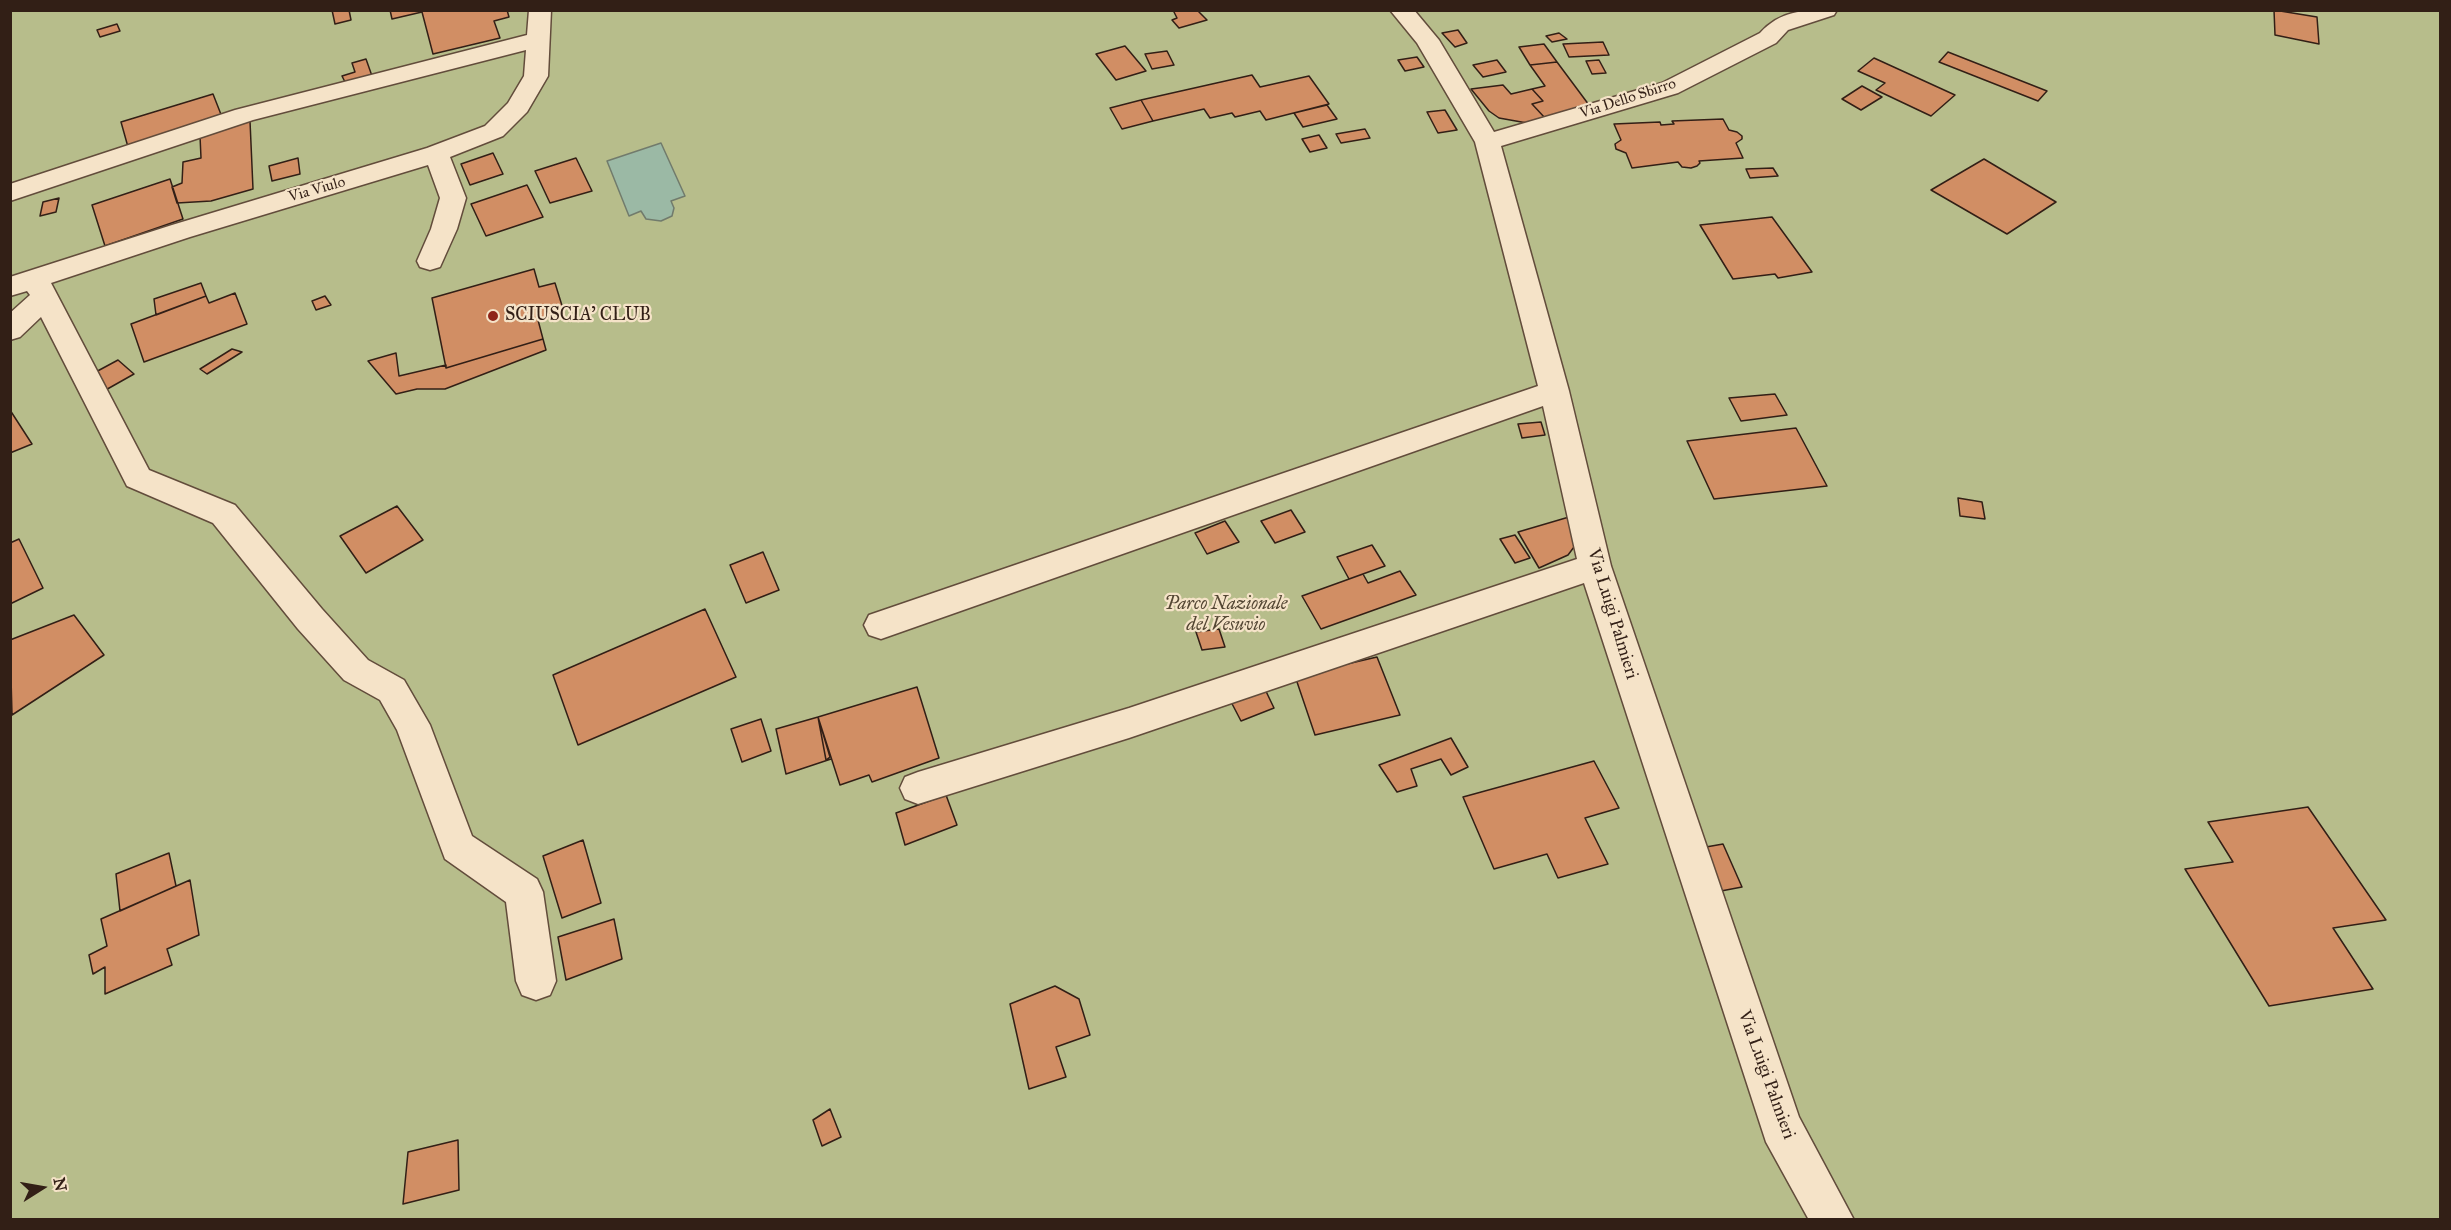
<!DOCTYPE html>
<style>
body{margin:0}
#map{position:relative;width:2451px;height:1230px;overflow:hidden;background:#f0d4ab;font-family:"IM FELL Great Primer",serif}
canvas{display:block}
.frame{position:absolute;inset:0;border:12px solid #321f16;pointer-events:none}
.north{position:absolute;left:12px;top:1158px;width:60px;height:60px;-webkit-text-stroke:4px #f5e3c8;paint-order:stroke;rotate:79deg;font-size:16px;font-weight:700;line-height:24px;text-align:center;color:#321f16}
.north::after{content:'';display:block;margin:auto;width:21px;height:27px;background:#321f16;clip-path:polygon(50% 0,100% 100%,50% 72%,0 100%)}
</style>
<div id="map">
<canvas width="2451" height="1230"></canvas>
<div class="frame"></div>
<div class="north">N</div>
</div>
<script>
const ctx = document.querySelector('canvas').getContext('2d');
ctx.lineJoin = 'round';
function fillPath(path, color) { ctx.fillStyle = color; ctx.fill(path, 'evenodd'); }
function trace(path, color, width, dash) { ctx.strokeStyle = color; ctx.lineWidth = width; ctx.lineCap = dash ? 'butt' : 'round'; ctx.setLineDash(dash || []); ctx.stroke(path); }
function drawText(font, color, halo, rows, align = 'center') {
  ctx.font = font + ' "IM FELL Great Primer",serif'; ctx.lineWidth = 4.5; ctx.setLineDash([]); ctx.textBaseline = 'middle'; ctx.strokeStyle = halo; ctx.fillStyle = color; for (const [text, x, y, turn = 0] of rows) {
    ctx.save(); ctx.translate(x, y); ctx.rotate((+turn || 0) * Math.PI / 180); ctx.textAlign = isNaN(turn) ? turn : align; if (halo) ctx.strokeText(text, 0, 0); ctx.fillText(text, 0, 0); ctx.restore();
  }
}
fillPath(new Path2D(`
 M11 11H2440V1219H11Z`), '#b7bd8b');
const water = new Path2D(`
 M661 143 685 196 671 201 674 208 672 216 661 221 646 219 641 211 629 216 607 161Z`);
fillPath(water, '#9bb9a5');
trace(water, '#717b6c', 1.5);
const building = new Path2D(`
 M332 10H349L351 20 335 24Z
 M390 10H507L509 17 494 21 500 38 433 54 422 12 392 19Z
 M1173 10H1197L1207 20 1179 28 1172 20 1177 18Z
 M2274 10 2317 17 2319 44 2275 35Z
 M117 24 120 31 100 37 97 30Z
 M1458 30 1467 43 1455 47 1442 33Z
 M1559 33 1567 39 1552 42 1546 36Z
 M1603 42 1609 55 1569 57 1563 44Z
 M1544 44 1557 62 1530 65 1519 47Z
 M1125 46 1146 71 1116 80 1096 54Z
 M1167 51 1174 65 1152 69 1145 54Z
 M1948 52 2047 91 2038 101 1939 62Z
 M1417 57 1424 67 1405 71 1398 60Z
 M1874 58 1955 95 1931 116 1876 90 1885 83 1858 71Z
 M366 59 372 76 346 84 342 76 355 72 352 63Z
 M1497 60 1506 72 1483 77 1473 65Z
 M1599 60 1606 73 1592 74 1586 61Z
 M1557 62 1589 105 1545 118 1532 104 1543 101 1532 89 1545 86 1530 65Z
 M1252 75 1260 87 1309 76 1329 104 1266 120 1260 111 1235 117 1232 113 1210 118 1204 109 1153 121 1141 100Z
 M1503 85 1511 94 1532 89 1543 101 1532 104 1545 118 1527 123 1499 118 1489 111 1471 89Z
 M1862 86 1882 97 1861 110 1842 99Z
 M213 94 222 117 128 147 121 122Z
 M1141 100 1153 121 1122 129 1110 108Z
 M1327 105 1337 119 1303 127 1294 113Z
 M1445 110 1457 130 1438 133 1427 112Z
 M1723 119 1729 130 1737 132 1742 136V139L1736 143 1743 158 1699 161 1700 163 1697 166 1691 168 1682 167 1678 162 1632 168 1626 153 1616 149 1615 144 1621 140 1614 124 1660 122 1661 125 1674 124 1672 121Z
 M250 121 253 189 211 201 177 203 172 187 182 183 183 162 201 158 200 136Z
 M1365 129 1370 138 1341 143 1336 134Z
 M1319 135 1327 148 1310 152 1302 139Z
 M493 153 503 174 470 185 461 164Z
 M298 158 300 174 272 181 269 166Z
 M576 158 592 191 550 203 535 171Z
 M1984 159 2056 202 2007 234 1931 190Z
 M1773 168 1778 176 1750 178 1746 169Z
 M170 179 183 219 105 246 92 205Z
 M527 185 543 217 486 236 471 204Z
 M59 198 56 212 40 216 43 202Z
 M1772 217 1812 272 1778 278 1775 274 1733 279 1700 225Z
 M534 269 539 287 555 283 564 312 538 320 543 339 446 368 432 298Z
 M201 283 206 296 156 315 154 299Z
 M235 293 247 324 144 362 131 324 206 296 209 303Z
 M325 296 331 305 316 310 312 301Z
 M543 339 546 350 445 389H417L396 394 368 361 396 353 399 376 446 365V368Z
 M232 349 242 352 207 374 200 369Z
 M118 360 134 374 95 396 79 381Z
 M1775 394 1787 415 1741 421 1729 398Z
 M10 410 32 444 10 453Z
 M1541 422 1545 435 1522 438 1518 424Z
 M1796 428 1827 486 1714 499 1687 441Z
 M1958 498 1982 502 1985 519 1960 516Z
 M397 506 423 540 366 573 340 536Z
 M1291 510 1305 532 1275 543 1261 521Z
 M1569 517 1577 543 1568 555 1539 568 1518 532Z
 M1225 521 1239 542 1207 554 1195 533Z
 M1515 535 1530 558 1515 563 1500 539Z
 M19 539 43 588 10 604V543Z
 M1372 545 1385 566 1349 579 1337 557Z
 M763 552 779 590 746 603 730 565Z
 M1400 571 1416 595 1321 629 1302 596 1363 574 1368 583Z
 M705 609 736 677 578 745 553 675Z
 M74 615 104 655 12 715 10 640Z
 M1219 629 1225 647 1202 650 1196 632Z
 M1377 657 1400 715 1315 735 1295 676Z
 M1262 683 1274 708 1241 721 1228 696Z
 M917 687 939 758 872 782 869 775 840 785 818 717Z
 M818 717 826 760 831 759 786 774 776 729Z
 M818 717 830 757 826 760Z
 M761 719 771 751 742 762 731 729Z
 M1451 738 1468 767 1451 775 1441 759 1411 769 1417 786 1397 792 1379 765Z
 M1594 761 1619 808 1585 818 1608 864 1558 878 1547 854 1494 869 1463 797Z
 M946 795 957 825 905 845 896 813Z
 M2308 807 2386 920 2333 928 2373 989 2269 1006 2185 869 2233 862 2208 822Z
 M583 840 601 903 562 918 543 856Z
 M1723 844 1742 887 1721 891 1706 847Z
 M169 853 176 886 120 911 116 874Z
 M190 880 199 935 167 949 172 965 105 994V967L93 974 89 955 107 946 101 919Z
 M614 919 622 959 566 980 558 937Z
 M1055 986 1079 999 1090 1035 1056 1047 1066 1077 1029 1089 1010 1004Z
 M830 1109 841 1137 822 1146 813 1120Z
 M458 1140 459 1190 403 1204 408 1152Z`);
fillPath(building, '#d18e64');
trace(building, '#321f16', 1.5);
const minor = new Path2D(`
 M529 10H551L548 76 527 112 503 136 450 157 466 198 457 229 440 267 430 270 420 267 417 261 431 229 440 198 428 165 190 237 51 283 149 470 235 505 322 609 368 660 404 680 430 725 472 836 537 879 543 892 556 981 550 995 536 1000 522 995 516 981 506 902 445 859 397 730 380 700 344 680 298 629 213 523 127 486 41 317 20 337 10 340V313L30 295 27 291 10 296V277L172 225 427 148 485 126 508 103 524 76 526 50 253 120 10 201V184L235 110 527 35Z
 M1390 10H1414L1439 40 1494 132 1662 83 1760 33C1782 9 1806 10 1837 10L1834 15 1788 30 1776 43 1678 93 1501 146 1569 391 1611 566 1799 1117 1854 1220H1809L1766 1142 1584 583 1129 738 918 804 905 799 900 788 905 777 918 772 1129 708 1577 559 1543 406 881 639 869 635 864 625 869 615 1538 386 1475 142 1417 43Z`);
trace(minor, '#624c3b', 3);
fillPath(minor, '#f5e3c8');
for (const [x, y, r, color] of [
 [493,316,6,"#8f2418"]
]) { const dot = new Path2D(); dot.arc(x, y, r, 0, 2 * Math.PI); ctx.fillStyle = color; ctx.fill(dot); trace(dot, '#f5e3c8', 2); }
drawText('15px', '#321f16', '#f5e3c8', [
 ["Via Dello Sbirro",1628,99,-18],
 ["Via Viulo",317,190,-16]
]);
drawText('18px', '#321f16', '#f5e3c8', [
 ["SCIUSCIA' CLUB",505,316]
], 'left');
drawText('italic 18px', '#534633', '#f5e3c8', [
 ["Parco Nazionale",1226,605],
 ["del Vesuvio",1226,626]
]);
drawText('18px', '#321f16', '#f5e3c8', [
 ["Via Luigi Palmieri",1612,614,73],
 ["Via Luigi Palmieri",1766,1075,70]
]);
</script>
